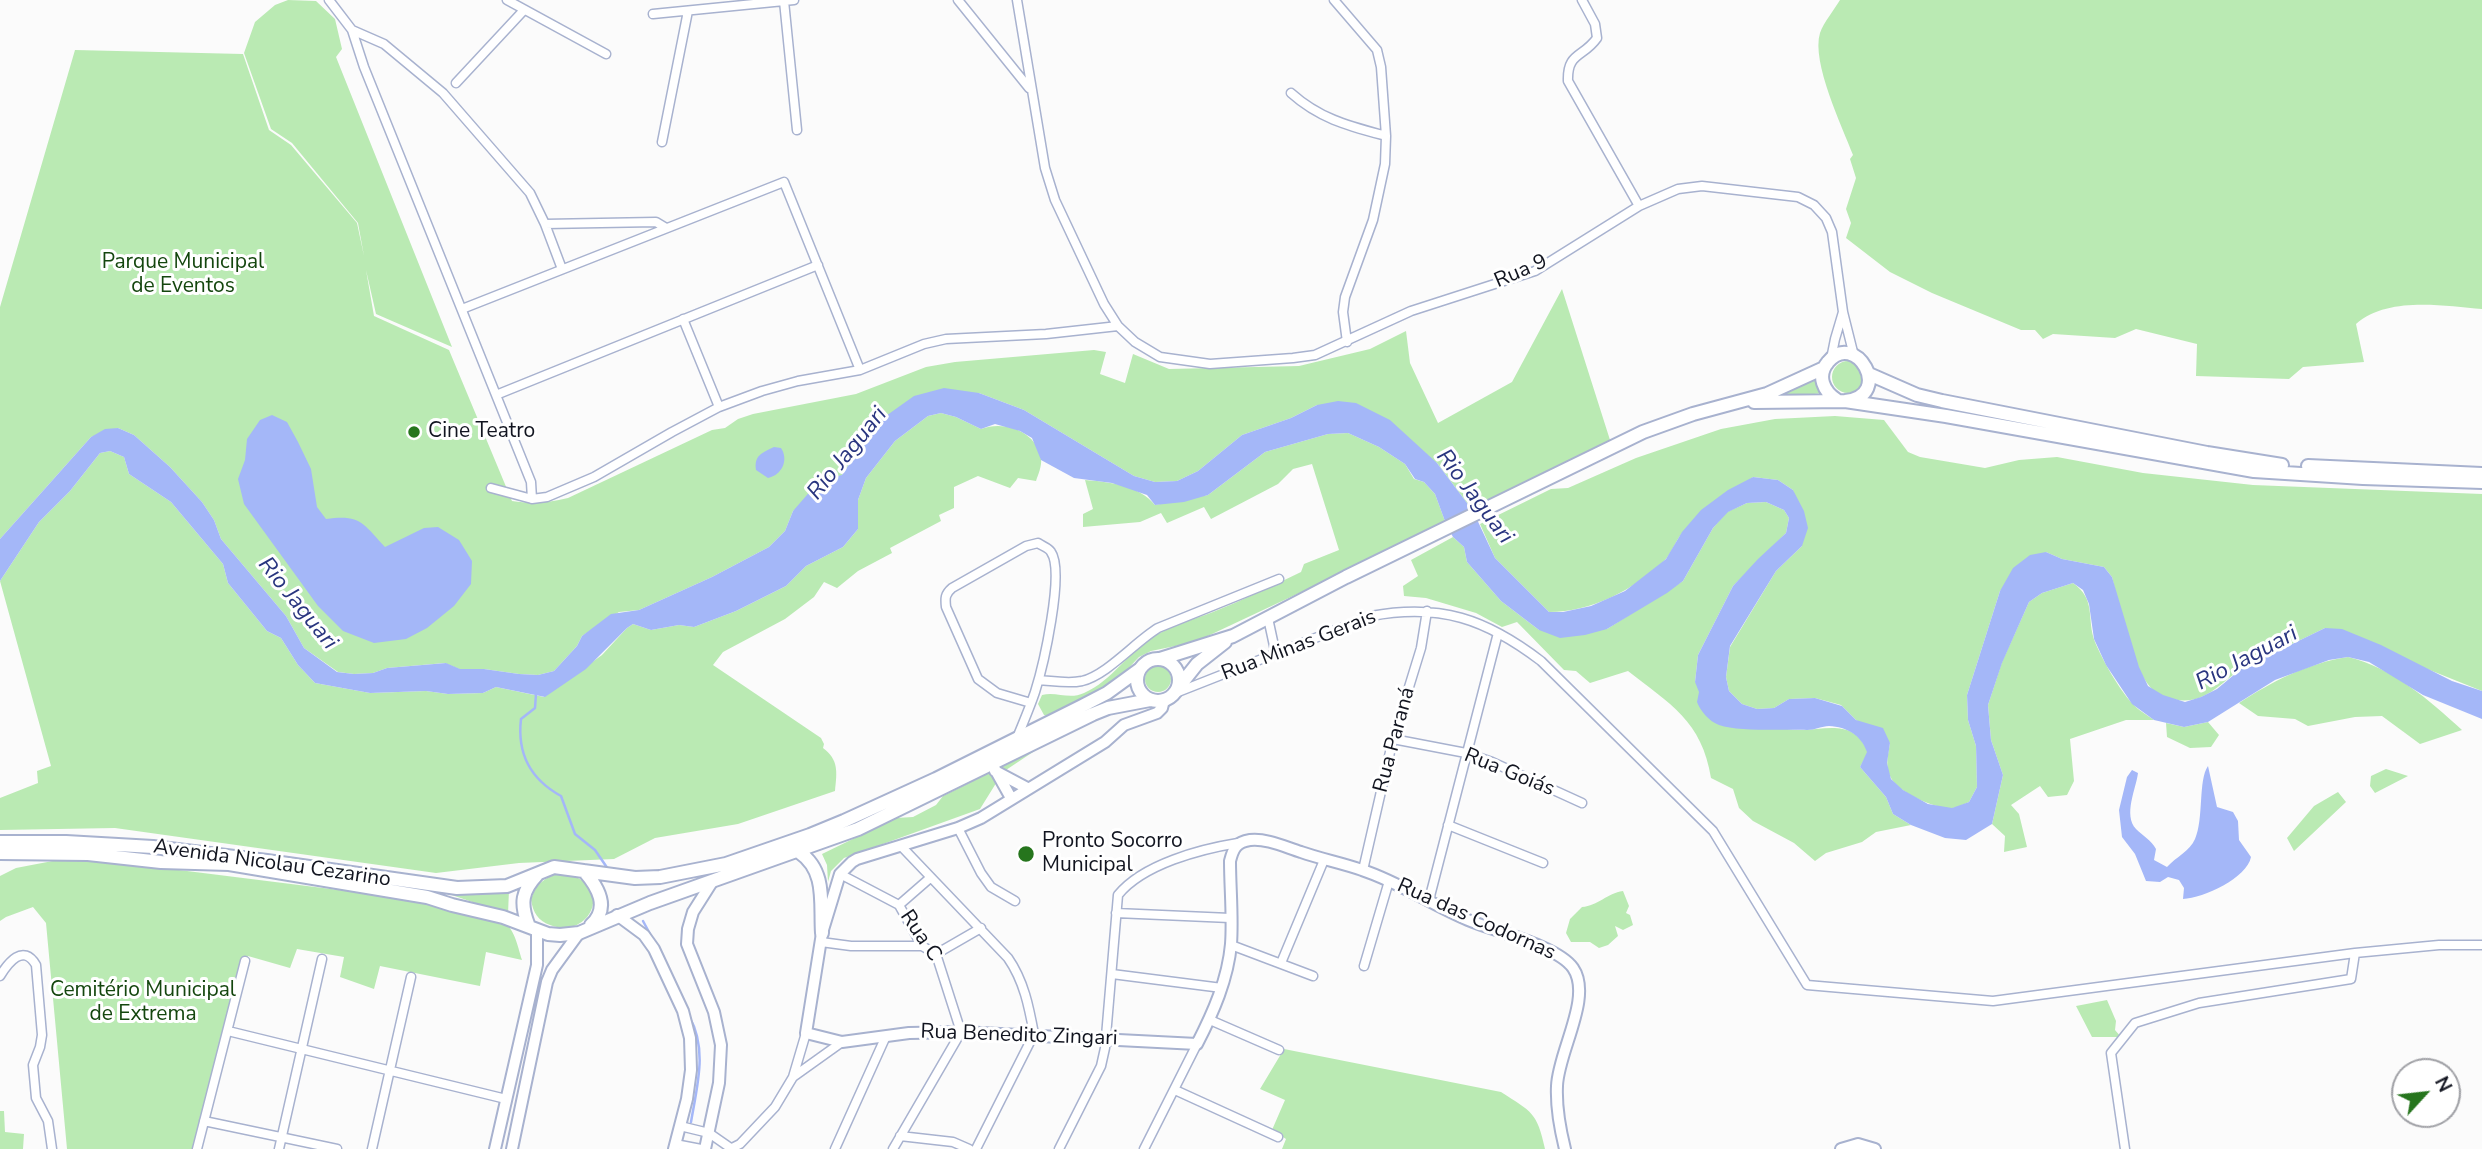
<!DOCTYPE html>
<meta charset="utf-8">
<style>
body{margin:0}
#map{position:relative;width:2482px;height:1149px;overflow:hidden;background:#fbfbfb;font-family:"Nunito Sans",sans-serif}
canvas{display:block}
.north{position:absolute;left:2391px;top:1058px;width:70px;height:70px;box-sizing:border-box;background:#fff;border:2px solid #a0a1a6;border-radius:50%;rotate:63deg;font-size:19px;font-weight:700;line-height:28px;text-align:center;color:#121520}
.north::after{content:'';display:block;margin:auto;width:24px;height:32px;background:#26751d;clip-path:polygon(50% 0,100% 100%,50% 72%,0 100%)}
</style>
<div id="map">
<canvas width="2482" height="1149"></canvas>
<div class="north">N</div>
</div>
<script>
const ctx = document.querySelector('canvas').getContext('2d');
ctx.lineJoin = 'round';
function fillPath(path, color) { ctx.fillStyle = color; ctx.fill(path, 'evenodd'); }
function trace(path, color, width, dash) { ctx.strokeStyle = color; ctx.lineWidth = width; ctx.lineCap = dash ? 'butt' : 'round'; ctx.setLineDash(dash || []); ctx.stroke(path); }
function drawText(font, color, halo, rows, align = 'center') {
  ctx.font = font + ' "Nunito Sans",sans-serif'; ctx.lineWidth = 6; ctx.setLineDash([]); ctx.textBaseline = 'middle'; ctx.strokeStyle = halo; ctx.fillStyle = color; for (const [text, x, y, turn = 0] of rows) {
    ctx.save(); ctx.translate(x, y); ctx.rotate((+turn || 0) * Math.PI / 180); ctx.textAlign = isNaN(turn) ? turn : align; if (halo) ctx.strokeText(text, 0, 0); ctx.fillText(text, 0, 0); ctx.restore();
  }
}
fillPath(new Path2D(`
 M288 0 316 1 335 19 342 49 336 57 452 347 376 314 366 270 374 316 449 350 517 513 512 501C532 504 548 503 568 498L712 430 725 428 738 419 753 414 856 394 926 367 955 362 1094 350 1106 352 1100 374 1125 383 1133 354 1169 369 1299 366 1370 349 1406 331 1410 363 1438 423 1512 382 1562 289 1610 440 1473 511 1437 463 1317 405 1291 418 1242 435 1198 471 1177 481 1155 482 1134 476 1024 410 979 393 876 423 842 475 793 511 785 531 769 547 712 577 639 610 619 612 582 636 577 646 554 671 538 675 519 674 484 669H459L445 663 387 668 373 673 354 674 338 672 304 648 286 616 221 539 214 520 202 502 170 467 134 435 118 428 91 437 0 539V307L75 50 243 54 269 130 291 145 357 223 364 256 358 223 292 143 271 129 244 53 255 22 275 5Z
 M1840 0H2482V309C2443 306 2388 296 2356 324L2364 362 2303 367 2289 379 2196 376 2197 344 2136 329 2115 338 2053 334 2043 339 2035 330H2021L1932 293 1890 272 1846 238 1851 223 1846 209 1856 178 1850 159 1853 155C1842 126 1811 62 1820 33 1824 22 1834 10 1840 0Z
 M1832 377a16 16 0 1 1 32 0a16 16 0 1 1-32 0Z
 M1819 376 1827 393 1775 397Z
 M941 413 956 417 981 429C1004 420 1037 431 1041 459 1042 466 1038 475 1036 481L1018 478 1010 488 978 476 954 487V508L939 515 941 521 890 548 892 553 858 571 837 588 824 582 814 597 785 619 723 652 713 665 821 738 824 744 823 748C839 760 837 772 835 791L738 824 655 838 614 859 519 863 436 873 115 828 0 830V798L38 783 37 771 51 766 0 581 39 522 70 491 100 453 110 451 124 457 129 474 171 502 223 564 228 583 267 631 281 638 298 665 315 683 370 693 426 691 448 694 483 693 496 687 544 697 602 655 627 628 633 624 651 630 679 625 694 627 736 611 786 586 806 566 843 547 858 529V500L866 478 895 441 928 416Z
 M1835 416 1884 420 1908 452 1920 457 1985 468 2019 460 2057 457 2143 473 2253 485 2482 494V691L2325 628C2298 642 2270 653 2243 668 2228 677 2217 691 2199 698 2183 704 2157 699 2147 683 2131 660 2119 605 2112 577L2104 567 2062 559 2046 552 2000 591 1967 695 1968 720 1976 746 1977 787 1969 802C1964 804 1958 807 1953 808 1937 810 1896 792 1890 776 1885 765 1888 755 1890 743L1856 720 1841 705 1815 698 1789 699 1774 708 1757 709 1742 704 1729 691 1726 677 1730 647 1776 571 1802 546 1793 490 1778 480 1753 477C1730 494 1707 511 1685 530 1676 538 1673 552 1664 561 1633 590 1592 612 1549 612L1495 558 1480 524 1551 489 1568 488 1636 458 1721 429 1775 419Z
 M1348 433 1379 447 1405 464 1414 479 1424 482 1435 494 1446 524 1195 642 1151 651 1139 657 1109 689 1050 717 1044 715 1038 704 1042 695C1056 691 1069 700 1084 693 1112 681 1128 652 1154 636 1172 626 1194 619 1213 612 1243 600 1272 586 1301 572L1304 564 1339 550 1312 464 1293 469 1278 484 1211 519 1204 507 1167 523 1161 513 1140 522 1083 527V514L1093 509 1085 480C1109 482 1139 485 1155 505L1208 495 1265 452 1328 434Z
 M1766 502 1784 510 1789 518 1786 533 1733 586 1698 655 1695 682C1716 693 1737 704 1758 714 1767 719 1777 727 1787 729 1818 735 1851 713 1868 752L1860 767 1886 797 1893 814 1911 825 1876 832 1862 842 1826 853 1815 861 1794 843 1753 821 1739 808 1733 789 1711 778C1702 721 1670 704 1628 671L1590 683 1576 671 1564 670 1517 622 1502 627 1476 613 1426 598 1404 596 1403 586 1418 576 1411 560 1453 537 1464 547 1467 562 1501 601 1539 630 1607 629 1683 581 1713 528 1727 512 1747 503Z
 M2073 583C2097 600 2086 619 2095 642 2103 661 2119 689 2132 703 2138 710 2147 715 2154 720H2126L2070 739 2074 781 2067 795 2048 797 2040 786 2011 805 2019 814 2027 847 2004 852 2005 836 1992 824 2003 775 1991 740 1988 705 2002 662 2029 602 2042 593Z
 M2348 657C2393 668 2429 700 2462 730L2420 744 2382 716 2355 717 2308 726 2295 719 2258 716 2239 703C2273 681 2308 663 2348 657Z
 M1145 679a13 13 0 1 1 26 0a13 13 0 1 1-26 0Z
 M2208 722 2219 735 2211 747 2190 748 2167 737 2166 723 2184 727Z
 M1036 750 1003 772 980 809 844 858 831 871 828 882 827 865 822 854 896 818 913 817 936 805 943 796Z
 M2386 769 2408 776 2375 793 2370 786 2371 776Z
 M2338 792 2346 802 2294 851 2287 838 2314 806Z
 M63 859H91L355 892 410 900 501 919C515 929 517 944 522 960L486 952 480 986 380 966 374 989 340 977 344 957 297 949 290 968 248 956 199 1149H67L46 923 33 907 6 917 0 921V876L16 868Z
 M562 873C617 882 591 941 550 925 538 921 533 912 531 900 536 883 545 877 562 873Z
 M428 887 509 890 508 914Z
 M1623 891 1629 906 1626 913 1630 915 1633 925 1623 930 1615 926 1618 936 1608 945 1599 948 1590 942H1571L1566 933 1570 919 1582 907C1598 906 1607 893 1623 891Z
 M2107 1000 2116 1021 2115 1030 2121 1037H2092L2076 1006Z
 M1284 1049 1501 1092C1532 1112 1537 1112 1545 1149H1282L1286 1139 1272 1130 1285 1100 1260 1089Z
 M0 1111H4L5 1132 24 1134 23 1149H0Z`), '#baeab3');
fillPath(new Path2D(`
 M944 388 979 393 1024 410 1134 476 1155 482 1177 481 1198 471 1242 435 1291 418 1317 405 1338 401 1356 403 1390 420 1437 463 1473 511 1495 558 1549 612H1563L1591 606 1625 591 1666 559 1682 532 1701 510 1728 490 1753 477 1778 480 1793 490 1804 511 1808 528 1802 546 1776 571 1730 646 1726 677 1729 691 1742 704 1757 709 1774 708 1789 699 1815 698 1842 706 1856 720 1883 728 1890 743 1887 763 1891 779 1903 790 1928 804 1952 808 1969 802 1977 787 1976 746 1968 720 1967 695 2000 591 2013 568 2030 555 2046 552 2062 559 2104 567 2112 577 2139 667 2148 686 2163 695 2185 702 2201 697 2217 689 2241 669 2325 628 2342 629 2381 645 2452 681 2482 691V719L2423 695 2369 662 2348 657 2329 660 2275 680 2208 722 2184 727 2154 720 2132 704 2106 665 2094 639 2089 604 2083 590 2073 583 2042 593 2029 602 2002 663 1988 705 1991 740 2003 775 1992 824 1966 840 1945 838 1911 825 1893 814 1886 797 1860 767 1867 752C1861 735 1847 727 1829 726 1822 726 1815 730 1807 730 1784 729 1739 732 1719 725 1709 721 1701 712 1697 702L1699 692 1695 682 1698 655 1733 586 1758 559 1786 533 1789 518 1784 510 1766 502 1747 503 1728 512 1713 528 1683 581 1667 593 1607 629 1585 635 1560 638 1539 630 1501 601 1467 562 1464 547 1453 537 1446 524 1435 494 1424 482 1415 479 1405 464 1379 447 1348 433 1328 434 1265 452 1208 495 1184 502 1155 505 1147 495 1112 483 1074 478 1041 460 1032 438 1020 431 995 424 981 429 956 417 941 413 928 416 895 441 866 478 858 500V529L843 547 806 566 786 586 736 611 694 627 679 625 651 630 633 624 627 628 586 669 545 697 496 687 483 693 448 694 426 691 370 693 315 683 298 665 281 638 267 631 228 583 223 564 171 502 129 474 124 457 110 451 100 453 70 491 39 522 0 581V539L91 437 105 429 118 428 134 435 170 467 202 502 214 520 221 539 286 616 304 648 337 672 354 674 373 673 387 668 446 663 460 669H484L519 674 538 675 554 671 577 646 582 636 611 614 639 610 712 577 769 547 785 531 793 511 820 480 842 475 876 423 914 396Z
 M272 415 287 422 298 442 311 469 317 507 326 519C360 514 363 523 385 547L424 528 438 527 459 540 472 561 471 584 454 606 427 628 406 639 374 643 343 631 318 606 244 504 238 479 245 460 247 439 260 420Z
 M774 447 781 448C789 460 782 475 768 478L756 470C754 455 762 453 774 447Z
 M2208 766 2217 807 2233 812 2238 821 2239 840 2251 857C2247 878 2204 898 2183 899L2184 888 2179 880 2168 877 2160 882 2146 881 2135 854 2122 837 2119 810 2127 777 2132 770 2138 773C2136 789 2123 815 2136 829 2143 836 2151 840 2156 849L2154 860 2167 867C2176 857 2190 851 2195 839 2204 819 2198 780 2208 766Z`), '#a4b7f8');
trace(new Path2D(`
 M536 694 535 708 521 719C517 753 530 779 561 796L575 834 595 850 608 869
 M643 921 650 934
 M689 1016C708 1049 697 1086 691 1122`), '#a4b7f8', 2.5);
const minor = new Path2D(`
 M329 0 352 30 364 67 531 482 532 499
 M507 0 606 54
 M958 0 1029 88
 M1017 0 1045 168 1055 200 1104 304 1118 326 1135 342 1160 357 1210 364 1293 358 1315 355 1411 311 1535 271 1639 206 1678 189 1702 186 1798 197 1814 205 1826 218 1832 232 1843 312 1854 356
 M1334 0 1377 50 1381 67 1386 136 1385 164 1373 220 1345 297 1343 312 1347 342
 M1582 0 1595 24 1597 38C1583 58 1567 52 1568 81L1639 206
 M784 1 797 130
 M653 14 794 0
 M352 30 384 44 443 93 530 193 545 224 562 269
 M456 83 524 10
 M1291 93C1320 119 1349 126 1386 136
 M662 142 688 11
 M545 224 656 222 666 228
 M462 309 784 182 860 370
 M683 319 719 407
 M1831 359 1835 339 1843 312
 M496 395 818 265
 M491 488 532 499 547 497 594 477 672 432 719 407 762 391 798 381 860 370 924 344 946 339 1046 334 1118 326
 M1268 618 1276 655
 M1039 680C1054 681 1068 684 1082 681 1107 675 1135 642 1158 628L1279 579
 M1173 694 1371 616C1440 603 1486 619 1541 661L1713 831 1807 985 1993 1001 2355 953 2439 945H2482
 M1017 738C1023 723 1030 707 1035 692 1043 667 1065 572 1051 552 1049 548 1042 546 1038 543L1026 546 952 588C945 594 945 598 946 607L978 679 997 693 1031 703
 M1393 739 1466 753 1492 762 1582 803
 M1448 825 1543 863
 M958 828 981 873 991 887 1015 901
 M901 846 1008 958C1024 981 1029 1007 1034 1034L976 1149
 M1363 870 1393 739 1421 648 1427 611
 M840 874 899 905 922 946 936 954 961 1032 893 1149
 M1429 900 1498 633
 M899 905 930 878
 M1116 913 1230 918
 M821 942 851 946H922
 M1231 945 1313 976
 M936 954 981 928
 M1281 963 1324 860
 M1364 966 1389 881
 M1112 974 1222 988
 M0 976C8 963 23 943 36 965L42 1035 40 1047 33 1065 36 1098 48 1121 52 1149
 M1210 1020 1279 1050
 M228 1031 506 1099
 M793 1077 806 1033
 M1175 1090 1278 1137
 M204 1121 337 1149
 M680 1126 709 1133 732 1149
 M900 1136 953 1142 969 1149
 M675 1144 701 1149
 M197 1149 245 961
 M279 1149 322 959
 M372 1149 411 977
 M730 1149 740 1144 775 1107 793 1077 842 1042
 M835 1149 886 1036
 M1059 1149 1101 1066 1105 1048 1118 895C1143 864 1201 849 1238 843
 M1144 1149 1197 1044
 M2125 1149 2111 1053 2135 1023 2199 1003 2351 979 2355 953`);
const tertiary = new Path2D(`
 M1164 700 1162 708 1157 713 1124 725 1105 742 981 818 958 828 857 859 852 862 840 874 822 933 806 1033 842 1042 909 1033 961 1032 1197 1044C1213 1013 1228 979 1231 944 1233 917 1230 888 1230 861 1233 849 1236 842 1250 840 1266 838 1285 847 1301 852 1321 859 1342 863 1362 870 1399 882 1432 905 1468 920 1494 931 1558 946 1573 968 1593 997 1558 1052 1557 1086 1556 1107 1560 1129 1565 1149
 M992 764 1011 798
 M995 771 1027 788
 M617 915 644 935 654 949 683 1011 690 1038 691 1070 687 1099 674 1149
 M495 1149 537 965V930
 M512 1149 547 982 552 970 579 933
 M705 1149 719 1083 721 1045 714 1012 687 944 688 929 693 912 712 882
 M1841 1149 1858 1144 1875 1149`);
const primary = new Path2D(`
 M1869 374 1917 395 1942 401 2207 453 2282 465
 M1845 401 1946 416 2254 471 2363 478 2482 482
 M1754 402 1845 401C1895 396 1855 329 1828 362 1816 376 1824 392 1837 400
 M2308 466 2482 474
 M1160 659 1233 636 1346 577 1643 432 1693 414 1767 394 1824 368
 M1137 680a21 21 0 1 1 42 0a21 21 0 1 1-42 0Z
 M1178 688 1197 664 1225 642
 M0 842H66L153 847 267 861 457 888 507 886 554 867 635 878 660 877 726 864 810 835 844 821 936 779 1082 706 1107 693 1140 669
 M799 852C827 871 820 903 822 933
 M0 853 88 854 161 862 229 864 427 897 452 905 503 917 548 934 560 935 579 933 650 903 858 829 1093 714 1108 708 1150 700
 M584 871C598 887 610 908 591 925
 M528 924C520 903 522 891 537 875`);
trace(minor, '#a8b2cf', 11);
trace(tertiary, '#a8b2cf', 14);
trace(primary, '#a8b2cf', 16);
trace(minor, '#fff', 8);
trace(tertiary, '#fff', 10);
trace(primary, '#fff', 12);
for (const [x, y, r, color] of [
 [414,432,7,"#26751d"],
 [1026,854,9,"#26751d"]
]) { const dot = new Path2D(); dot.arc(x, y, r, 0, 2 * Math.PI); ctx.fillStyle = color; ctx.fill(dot); trace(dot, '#fff', 2.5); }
drawText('21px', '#14460e', '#fff', [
 ["Parque Municipal",183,263],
 ["de Eventos",183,287],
 ["Cemitério Municipal",143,991],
 ["de Extrema",143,1015]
]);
drawText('21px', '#121520', '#fff', [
 ["Rua 9",1521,272,-23],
 ["Rua Minas Gerais",1299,646,-21],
 ["Rua Paraná",1395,740,-75],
 ["Rua Goiás",1509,773,22],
 ["Avenida Nicolau Cezarino",272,864,8],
 ["Rua das Codornas",1476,920,24],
 ["Rua C",920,936,56],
 ["Rua Benedito Zingari",1019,1036,2]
]);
drawText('21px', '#121520', '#fff', [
 ["Cine Teatro",428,432],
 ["Pronto Socorro",1042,842],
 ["Municipal",1042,866]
], 'left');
drawText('italic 23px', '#29357f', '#fff', [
 ["Rio Jaguari",848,454,-51],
 ["Rio Jaguari",1474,497,53],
 ["Rio Jaguari",297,604,51],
 ["Rio Jaguari",2247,659,-28]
]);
</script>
